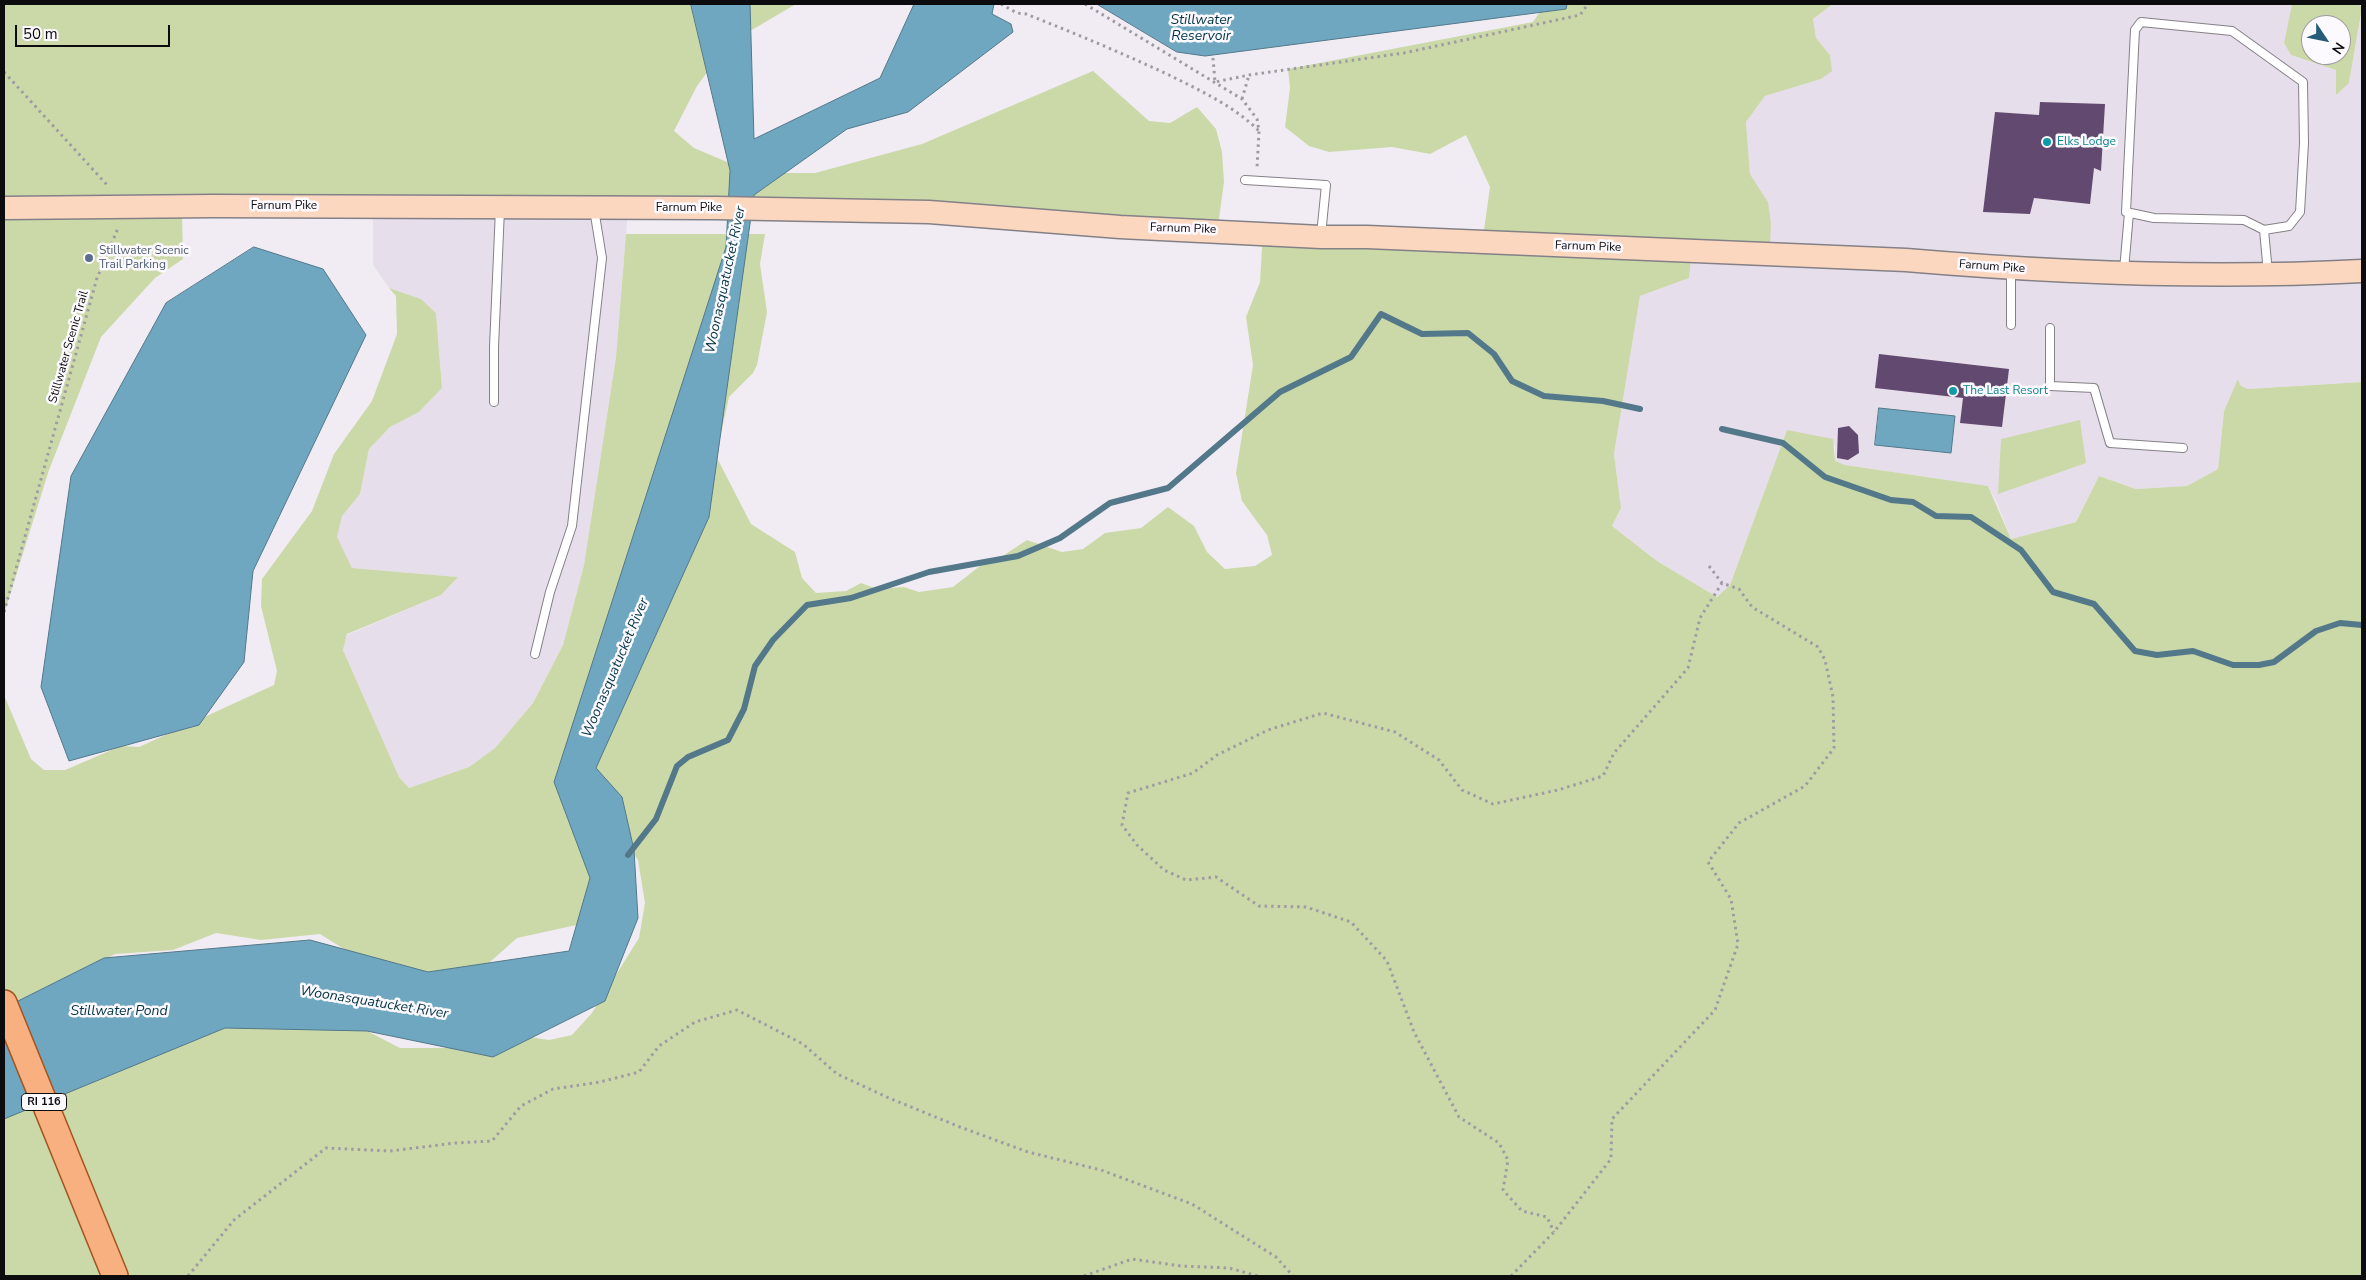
<!DOCTYPE html>
<style>
body{margin:0}
#map{position:relative;width:2366px;height:1280px;overflow:hidden;background:#f1ecf3;font-family:"Nunito Sans",sans-serif}
canvas{display:block}
.frame{position:absolute;inset:0;border:5px solid #0c0b0d;pointer-events:none}
.north{position:absolute;left:2301px;top:15px;width:50px;height:50px;box-sizing:border-box;background:#fdfaff;border:1px solid #9d9a9e;border-radius:50%;rotate:124deg;font-size:14px;font-weight:700;line-height:20px;text-align:center;color:#0c0b0d}
.north::after{content:'';display:block;margin:auto;width:18px;height:22px;background:#275c78;clip-path:polygon(50% 0,100% 100%,50% 72%,0 100%)}
.scale{position:absolute;left:15px;top:25px;width:155px;height:22px;box-sizing:border-box;border:2px solid #0c0b0d;border-top:0;padding-left:6px;font-size:15px;line-height:18px;white-space:nowrap;color:#0c0b0d;-webkit-text-stroke:4px #fdfaff;paint-order:stroke}
</style>
<div id="map">
<canvas width="2366" height="1280"></canvas>
<div class="frame"></div>
<div class="north">N</div>
<div class="scale">50 m</div>
</div>
<script>
const ctx = document.querySelector('canvas').getContext('2d');
ctx.lineJoin = 'round';
function fillPath(path, color) { ctx.fillStyle = color; ctx.fill(path, 'evenodd'); }
function trace(path, color, width, dash) { ctx.strokeStyle = color; ctx.lineWidth = width; ctx.lineCap = dash ? 'butt' : 'round'; ctx.setLineDash(dash || []); ctx.stroke(path); }
function drawText(font, color, halo, rows, align = 'center') {
  ctx.font = font + ' "Nunito Sans",sans-serif'; ctx.lineWidth = 5; ctx.setLineDash([]); ctx.textBaseline = 'middle'; ctx.strokeStyle = halo; ctx.fillStyle = color; for (const [text, x, y, turn = 0] of rows) {
    ctx.save(); ctx.translate(x, y); ctx.rotate((+turn || 0) * Math.PI / 180); ctx.textAlign = isNaN(turn) ? turn : align; if (halo) ctx.strokeText(text, 0, 0); ctx.fillText(text, 0, 0); ctx.restore();
  }
}
fillPath(new Path2D(`
 M1833 4H2292L2284 43 2291 55 2336 70V94L2349 83 2362 10V382L2248 389 2241 386 2239 380 2224 411 2218 469 2187 486 2136 489 2099 476 2076 522 2011 539 1998 505 1988 486 1845 465 1835 461V446L1787 430 1730 585 1717 597 1657 561 1612 526 1621 508 1614 454 1640 296 1689 278 1692 252 1768 202 1750 174 1746 122 1765 96 1821 79 1830 55 1816 38 1813 19Z
 M628 211 616 357 584 565 563 645 533 703 495 748 469 767 409 788 399 777 343 650 347 635 441 595 458 577 352 568 336 537 342 516 360 494 369 449 390 427 419 412 442 388 436 313 421 299 389 288 373 265V213Z`), '#e7deeb');
fillPath(new Path2D(`
 M4 4H796L728 44 697 86 674 131 694 148 753 173H815L922 144 1093 71 1149 121 1170 123 1197 107 1216 129 1222 152 1224 182 1218 226 917 212 182 211 183 259 155 278 101 337 49 470 4 614Z
 M1545 4H1833L1813 19 1816 38 1830 55 1832 71 1821 79 1765 96 1746 122 1750 174 1768 202 1771 224 1770 244 1484 230 1490 187 1466 135 1430 154 1392 147 1329 152 1309 146 1285 127 1290 88 1288 69 1533 22Z
 M2292 4H2359L2362 8 2349 83 2336 95V70L2291 55 2284 43ZM2311 25H2341V55H2311Z
 M1263 231 1692 252 1689 278 1640 296 1614 454 1621 508 1612 526 1657 561 1717 597 1730 585 1787 430 1833 439 1835 461 1845 465 1988 486 2011 539 2076 522 2099 476 2136 489 2187 486 2218 469 2224 411 2238 379 2241 386 2248 389 2362 382V1276H4V1108L87 1050 315 1004 400 1048H457L523 1036 549 1040 572 1035 592 1013 639 938 645 903 638 860 616 829 591 907 581 924 517 938 490 962 443 984 392 979 320 934 261 940 216 933 173 950 115 954 4 1017V695L31 759 44 770H65L121 746 139 747 274 685 277 671 261 606 262 579 312 511 334 454 372 401 397 334 396 296 389 288 421 299 436 313 442 388 419 412 390 427 369 449 360 494 342 516 337 537 352 568 458 577 441 595 347 634 343 650 399 777 409 788 469 767 495 748 533 703 563 645 584 565 616 357 626 234H765L760 264 767 312 757 365 753 373 729 397 716 456 751 524 795 552 802 578 816 593 846 591 861 583 877 589 904 587 919 592 953 587 985 562 1001 557 1027 540 1062 552 1083 549 1105 533 1141 528 1168 507 1194 526 1207 552 1225 569 1255 566 1272 555 1267 535 1242 501 1236 473 1253 365 1246 317 1260 282Z
 M2080 420 2086 463 1998 494 2001 439Z`), '#cbd9a9');
const water = new Path2D(`
 M691 4H750L754 139 880 78 914 4H994L992 14 1011 24 1013 32 908 112 847 129 754 195 709 517 596 768 622 797 634 850 638 918 605 1001 493 1057 367 1031 225 1028 4 1119V1008L104 958 310 940 428 972 569 951 590 878 554 782 726 247 730 171Z
 M1097 4H1567L1566 9 1205 56 1177 52Z
 M254 247 323 269 366 335 253 571 244 662 199 725 69 761 41 687 71 476 166 303Z
 M1879 408 1955 416 1951 453 1875 445Z`);
fillPath(water, '#70a7c0');
trace(water, '#52788a', 1);
trace(new Path2D(`
 M1722 429 1783 443 1825 477 1891 500 1913 502 1936 516 1971 517 2021 550 2053 592 2094 604 2135 651 2157 655 2193 651 2233 665H2259L2274 662 2316 631 2340 623 2362 625
 M628 855 656 819 677 766 688 757 728 740 744 709 755 666 773 640 807 605 851 598 929 572 1018 556 1060 538 1110 503 1168 488 1280 392 1351 357 1381 314 1422 334 1468 333 1494 354 1512 381 1544 396 1603 401 1640 409`), '#52788a', 6);
fillPath(new Path2D(`
 M2040 102 2105 104 2101 171 2094 168 2090 204 2034 198 2030 214 1983 212 1995 112 2039 115Z
 M1879 354 2009 369 2002 427 1960 423 1963 398 1875 388Z
 M1849 426 1858 435 1859 453 1848 460 1837 458 1838 428Z`), '#62496f');
const service = new Path2D(`
 M1245 180 1326 185 1321 235
 M2264 230 2244 220 2154 218 2126 212 2135 30 2141 22 2232 31 2303 82 2304 143 2300 212 2289 226 2264 230 2268 273
 M2124 270 2129 213
 M2011 271V325
 M2050 328V386L2094 388 2110 443 2183 448
 M494 402V347L500 209
 M535 654 550 592 572 526 602 258 594 209`);
const secondary = new Path2D(`
 M4 208 213 206 716 208 929 212 1120 227 1321 237H1367L1906 260C2058 273 2210 279 2362 271`);
const primary = new Path2D(`
 M4 1003 115 1276`);
trace(service, '#848087', 10);
trace(secondary, '#848087', 25);
trace(primary, '#a35420', 28);
trace(new Path2D(`
 M1001 4 1017 13 1026 14C1074 33 1122 53 1169 75 1201 91 1234 106 1259 131
 M1085 4 1242 99 1257 119 1259 131 1257 168
 M1213 58 1215 82 1249 75 1404 53 1580 15 1588 4
 M4 72 108 186
 M1242 99 1249 75
 M1709 566 1722 583
 M4 612 97 278 118 228
 M188 1276 234 1220 326 1148 390 1151 455 1143 492 1141 521 1106 553 1089 600 1082 639 1072 659 1046 695 1022 737 1010 803 1044 837 1074 889 1098 960 1127 1028 1152 1101 1170 1192 1204 1276 1257 1293 1276
 M1084 1276 1132 1259 1181 1266 1229 1268 1258 1276
 M1511 1276 1554 1232 1611 1159 1612 1119 1715 1010 1738 944 1731 899 1708 862 1739 823 1805 786 1834 748 1833 697 1825 660 1818 647 1752 607 1739 589 1722 583 1700 618 1688 668 1614 753 1603 776 1558 790 1493 804 1462 790 1439 760 1395 732 1323 713 1268 730 1217 755 1193 773 1128 793 1122 825 1137 845 1164 870 1186 880 1216 877 1259 906 1306 907 1351 922 1387 961 1414 1032 1459 1117 1499 1143 1508 1160 1503 1190 1522 1211 1547 1217 1554 1232`), '#9f9ca1', 3, [2.5, 4]);
trace(service, '#fff', 8);
trace(secondary, '#fcd7bf', 22);
trace(primary, '#f8b080', 25);
for (const [x, y, r, color] of [
 [2047,142,5,"#0f9aa8"],
 [89,258,5,"#5c6f8a"],
 [1953,391,5,"#0f9aa8"]
]) { const dot = new Path2D(); dot.arc(x, y, r, 0, 2 * Math.PI); ctx.fillStyle = color; ctx.fill(dot); trace(dot, '#fdfaff', 2); }
for (const [x, y, w] of [
 [44,1102,45]
]) { const box = new Path2D(); box.roundRect(x - w / 2, y - 8.5, w, 17, 4); ctx.fillStyle = '#fdfaff'; ctx.fill(box); trace(box, '#0c0b0d', 1); }
drawText('bold 11px', '#0c0b0d', null, [
 ["RI 116",44,1102]
]);
drawText('12px', '#0d838f', '#fdfaff', [
 ["Elks Lodge",2057,142],
 ["The Last Resort",1963,391]
], 'left');
drawText('12px', '#0c0b0d', '#fdfaff', [
 ["Farnum Pike",284,206],
 ["Farnum Pike",689,208],
 ["Farnum Pike",1183,229,2],
 ["Farnum Pike",1588,247,2],
 ["Farnum Pike",1992,267,4],
 ["Stillwater Scenic Trail",69,347,-74]
]);
drawText('12px', '#4e5e75', '#fdfaff', [
 ["Stillwater Scenic",99,251],
 ["Trail Parking",99,265]
], 'left');
drawText('italic 14px', '#023547', '#fdfaff', [
 ["Stillwater",1201,21],
 ["Reservoir",1201,37],
 ["Woonasquatucket River",726,280,-78],
 ["Woonasquatucket River",616,668,-67],
 ["Woonasquatucket River",374,1003,9],
 ["Stillwater Pond",119,1012]
]);
</script>
